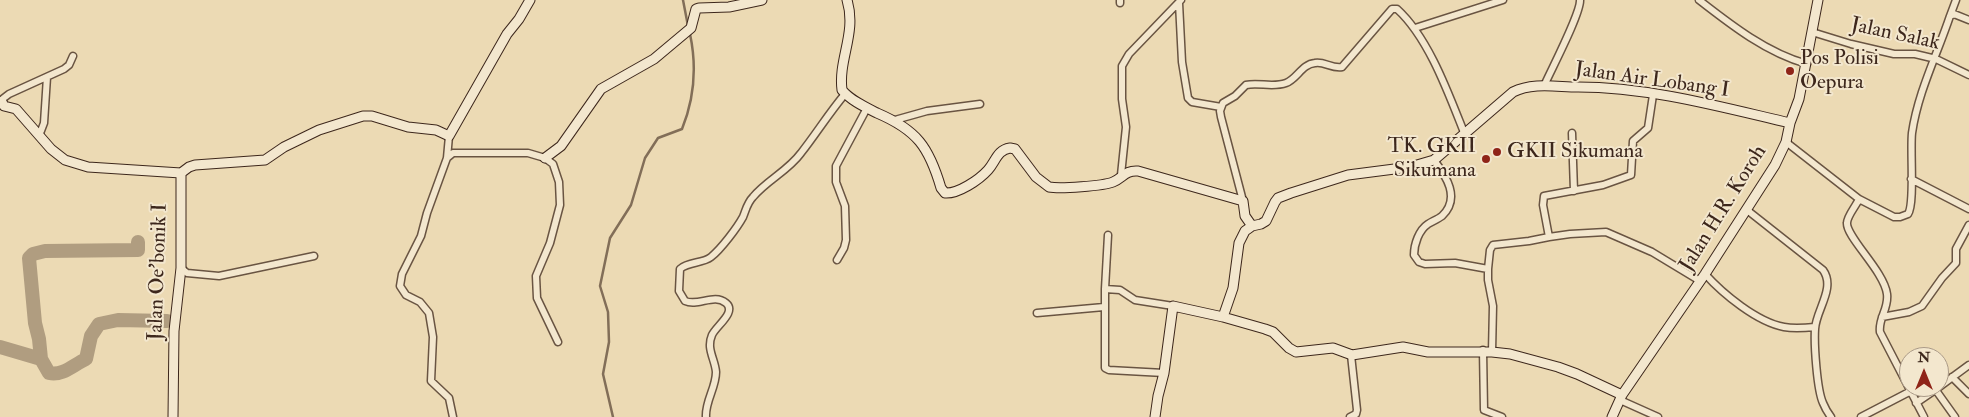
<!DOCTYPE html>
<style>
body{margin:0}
#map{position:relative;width:1969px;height:417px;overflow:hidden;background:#ecdab4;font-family:"IM FELL Double Pica",serif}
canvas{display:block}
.north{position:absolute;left:1899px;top:347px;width:50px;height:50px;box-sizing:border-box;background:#f3e7ce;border:1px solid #aa9a87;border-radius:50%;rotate:0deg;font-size:14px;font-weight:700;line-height:20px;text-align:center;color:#3d271c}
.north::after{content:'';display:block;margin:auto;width:18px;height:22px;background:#8f2418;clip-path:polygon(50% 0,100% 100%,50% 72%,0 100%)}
</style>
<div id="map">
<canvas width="1969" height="417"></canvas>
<div class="north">N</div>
</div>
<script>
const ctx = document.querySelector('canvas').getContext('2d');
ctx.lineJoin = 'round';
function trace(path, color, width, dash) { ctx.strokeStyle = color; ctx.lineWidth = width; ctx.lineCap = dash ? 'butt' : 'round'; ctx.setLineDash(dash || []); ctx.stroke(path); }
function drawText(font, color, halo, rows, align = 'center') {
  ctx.font = font + ' "IM FELL Double Pica",serif'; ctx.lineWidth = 4; ctx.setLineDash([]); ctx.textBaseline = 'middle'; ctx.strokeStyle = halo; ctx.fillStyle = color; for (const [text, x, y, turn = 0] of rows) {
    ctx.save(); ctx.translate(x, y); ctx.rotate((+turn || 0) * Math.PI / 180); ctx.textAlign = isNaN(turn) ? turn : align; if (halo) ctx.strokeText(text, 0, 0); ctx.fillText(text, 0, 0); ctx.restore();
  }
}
trace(new Path2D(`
 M683 0 688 26
 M613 417 603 374 609 342 608 312 600 286 610 238 631 205 645 158 658 138 682 129C695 97 697 67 690 34`), '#826e58', 2.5);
trace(new Path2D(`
 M138 242V250L45 251 33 254 29 258 35 323 39 339 41 359 49 373C63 376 73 365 86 359L91 336 99 324 118 320 167 321
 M0 347 41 359`), '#b09d80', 14);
const street = new Path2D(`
 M1699 0C1731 25 1767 53 1807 64
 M1120 3V0
 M1179 3 1182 62 1188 98 1192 102 1221 107
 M1950 16 1956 0
 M1415 28 1503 0
 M1812 32 1851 44 1894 54H1915L1936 59 1969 75
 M1544 86C1551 70 1581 13 1580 0
 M0 101 9 94 64 69 69 65 73 56
 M895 120 927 111 980 104
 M1572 133 1574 191
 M39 136 44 123 47 77
 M449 136 447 158 427 213 421 236 402 274 400 286 406 295 420 302 429 313 433 337 431 381 449 398 453 417
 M1786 142 1859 199 1894 217H1900L1908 214C1915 204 1910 151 1912 133 1918 92 1937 55 1950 16L1954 14 1969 20
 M447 158 453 153H528L545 158 553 164 559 182 560 205 550 243 536 276 537 298 558 342
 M1434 160C1446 176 1461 198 1442 216 1438 219 1433 221 1428 224 1419 230 1414 244 1414 255L1419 262 1425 264 1455 263 1488 269V280L1493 306 1492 352
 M1121 175 1126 127 1122 99V66L1129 54 1181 0
 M1911 179 1969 209
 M1859 199C1856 206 1847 216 1847 223 1846 237 1884 271 1887 294 1889 309 1878 318 1880 332L1924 417
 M1243 201 1221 117 1220 111 1223 103 1235 96 1246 85C1259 82 1272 88 1286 83 1297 79 1302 64 1315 63 1324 61 1332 69 1342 67L1392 9H1397C1429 38 1449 95 1465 135
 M1747 210 1823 270C1836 288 1816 310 1815 329 1814 345 1817 390 1823 403 1825 408 1828 413 1831 417
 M1549 237 1570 234 1606 232 1652 252 1700 281
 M837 260 844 248 846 240 845 206 836 182V166L867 108
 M181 268 187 273 219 276 314 256
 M1488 269 1490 250 1493 245 1529 241 1549 237 1543 205 1544 196 1603 185 1631 175 1633 141 1648 128 1653 95
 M1705 274C1723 294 1757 322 1784 327 1794 329 1805 328 1815 327
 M1105 289 1108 235
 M1037 313 1104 307
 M1882 317 1909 312 1922 306 1942 278 1956 263V249L1969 225
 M1483 350 1484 410 1502 417
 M1164 373 1109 370 1105 368V289L1120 290 1135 300 1173 306
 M1952 377 1969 394
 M1939 387 1969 365
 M1935 389 1955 417
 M1620 400 1658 417
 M1916 403 1938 388
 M706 417C705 401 716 388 716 372 715 359 706 349 712 335 716 326 737 312 726 303 714 293 698 307 685 301L679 291 680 269C689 261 702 264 711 257 721 249 737 228 743 217 746 210 747 203 753 197 767 180 788 171 801 153 816 134 829 113 845 94
 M1350 417 1356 414 1357 410 1351 355
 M1861 417 1911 391`);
const secondary = new Path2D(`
 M847 0C857 33 838 59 842 90 850 100 865 107 877 113 917 130 929 147 941 188L945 193C958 194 979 180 988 170 996 161 997 150 1010 148L1015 149 1036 177 1049 187C1060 189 1103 186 1113 182 1123 178 1125 170 1138 171L1243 201 1245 216 1252 226 1261 224 1266 221 1275 202 1278 198 1291 193 1348 175 1410 167 1434 160 1513 92C1533 82 1557 87 1578 87 1649 87 1721 107 1790 123
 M0 102H2L4 106 16 109 51 149 65 160 88 167 181 173
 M545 158 561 146 601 89 654 59 691 28 696 9 699 8 729 7 762 0
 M1223 317 1233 288 1239 243 1245 231 1252 226
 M173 417 174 331 181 268V173L189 167 195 165 265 160 284 147 319 130 363 116H372L408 127 436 130 449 136 507 34 519 19 530 0
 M1155 417 1158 396 1164 373 1173 306 1223 317 1265 329 1273 332 1289 348 1296 352 1333 348 1352 355 1403 347 1428 352H1492L1510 354 1558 367 1577 374 1622 395
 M1612 417 1622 395 1705 274 1775 165 1786 142 1790 123 1799 99 1818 0`);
trace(street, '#695442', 9);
trace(secondary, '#3d271c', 11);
trace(street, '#f3e7ce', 6);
trace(secondary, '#f3e7ce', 9);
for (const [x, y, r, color] of [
 [1790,71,5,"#8f2418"],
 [1497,152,5,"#8f2418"],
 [1486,159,5,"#8f2418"]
]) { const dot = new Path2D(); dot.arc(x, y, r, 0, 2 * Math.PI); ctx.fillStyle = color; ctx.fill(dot); trace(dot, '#f3e7ce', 2); }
drawText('21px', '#3d271c', '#f3e7ce', [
 ["Jalan Salak",1895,35,12],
 ["Jalan Air Lobang I",1652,81,8],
 ["Jalan H.R. Koroh",1724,209,-58],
 ["Jalan Oe'bonik I",159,272,-88]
]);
drawText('21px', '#3d271c', '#f3e7ce', [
 ["Pos Polisi",1800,59],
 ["Oepura",1800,83],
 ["TK. GKII",1476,147,"right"],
 ["Sikumana",1476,171,"right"],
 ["GKII Sikumana",1507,152]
], 'left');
</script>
